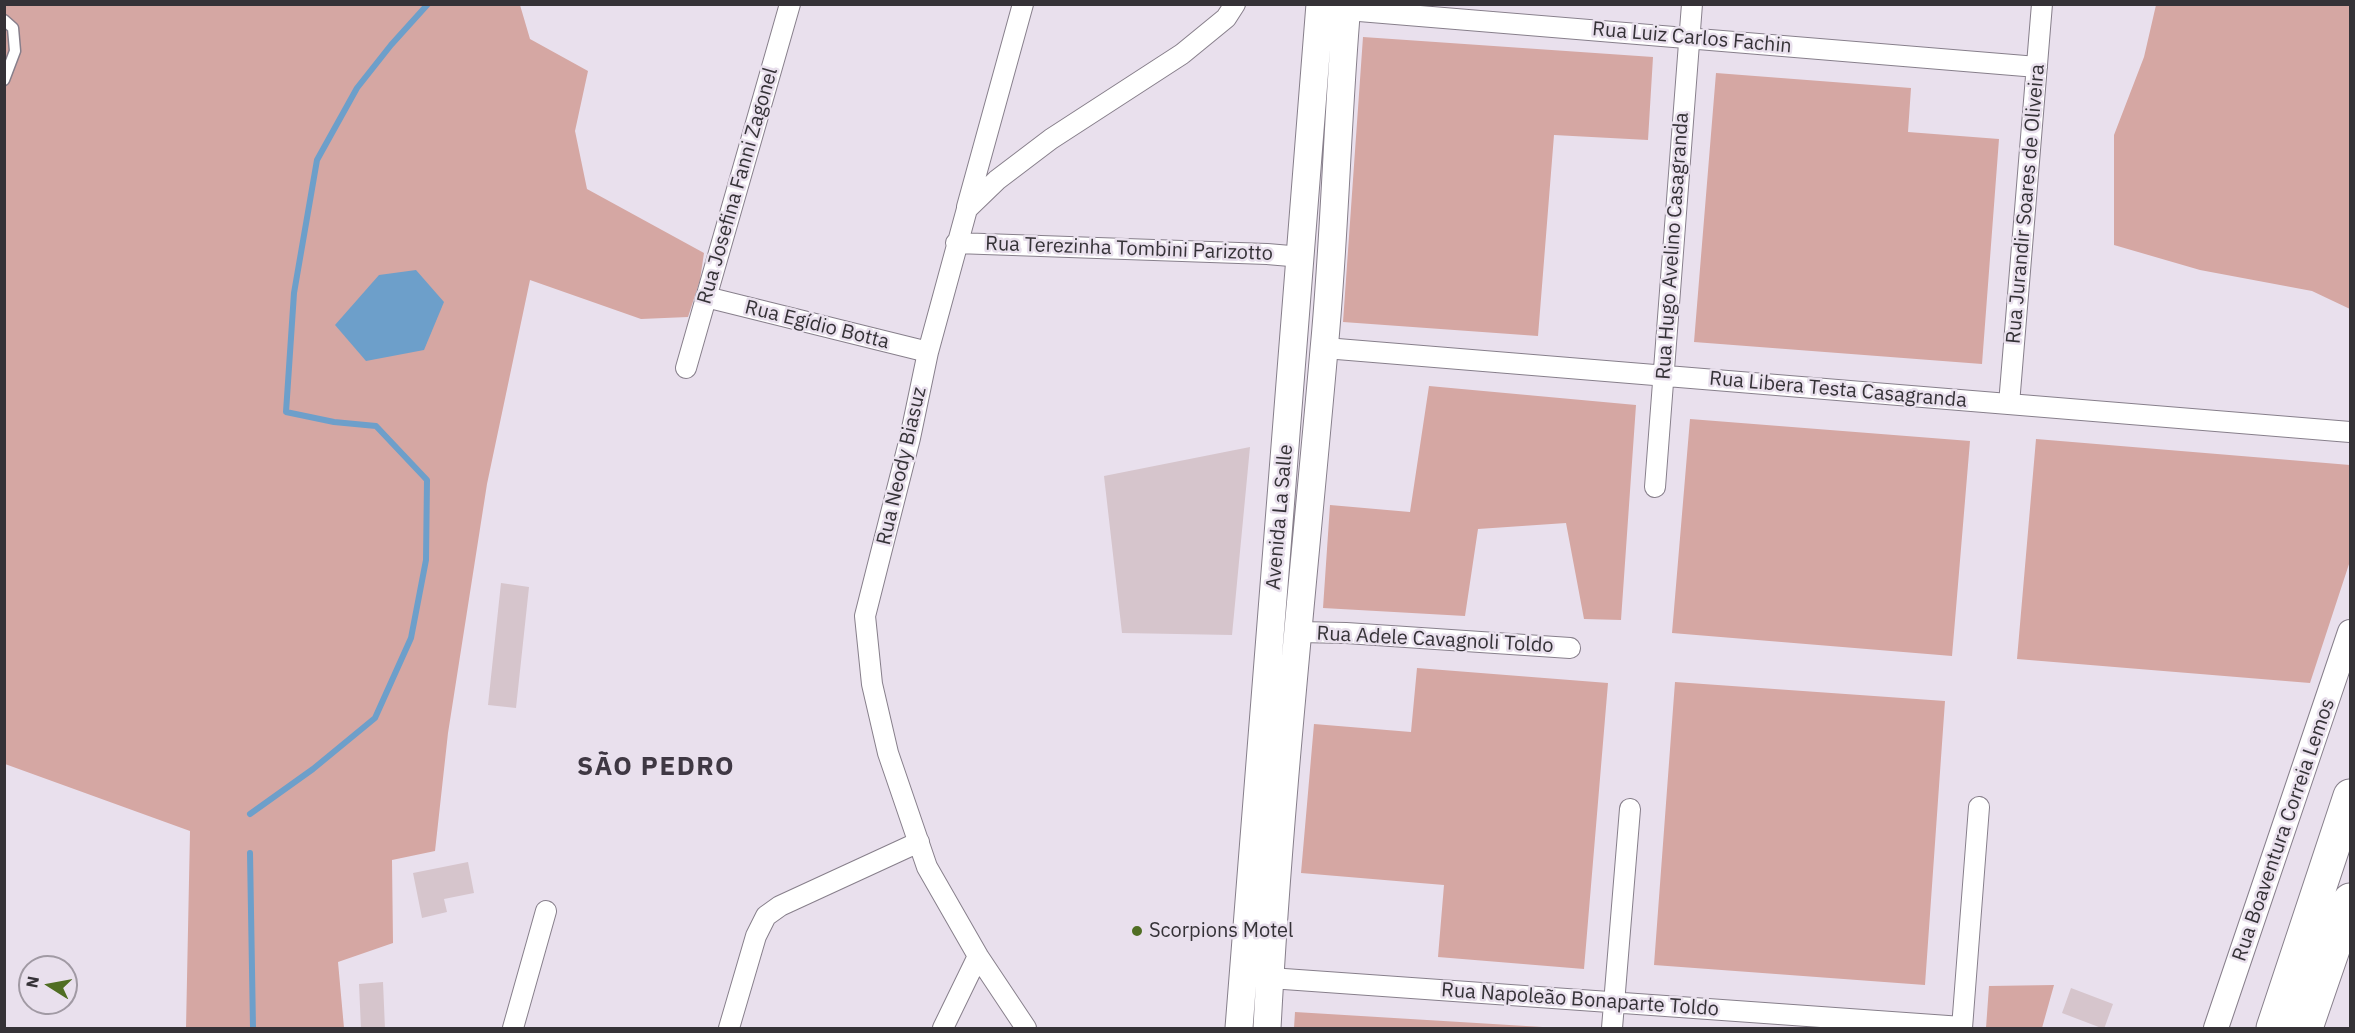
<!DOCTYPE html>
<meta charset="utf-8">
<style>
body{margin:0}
#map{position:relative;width:2355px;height:1033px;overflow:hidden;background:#e9e0ed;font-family:"IBM Plex Sans",sans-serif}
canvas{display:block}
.frame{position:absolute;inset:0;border:6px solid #353237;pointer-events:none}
.north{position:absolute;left:18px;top:955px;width:60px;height:60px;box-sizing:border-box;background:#e9e0ed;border:2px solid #a19aa4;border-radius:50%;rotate:281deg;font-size:16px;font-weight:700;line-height:24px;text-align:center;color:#353237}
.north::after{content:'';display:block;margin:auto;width:21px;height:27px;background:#506e23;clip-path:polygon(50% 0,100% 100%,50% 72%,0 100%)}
</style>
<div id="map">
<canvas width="2355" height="1033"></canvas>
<div class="frame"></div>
<div class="north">N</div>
</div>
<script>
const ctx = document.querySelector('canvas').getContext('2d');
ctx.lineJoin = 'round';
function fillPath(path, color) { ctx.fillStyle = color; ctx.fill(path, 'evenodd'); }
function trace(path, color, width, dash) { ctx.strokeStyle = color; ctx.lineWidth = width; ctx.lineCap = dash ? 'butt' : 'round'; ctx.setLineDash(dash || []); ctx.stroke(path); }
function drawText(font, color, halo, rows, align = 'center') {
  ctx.font = font + ' "IBM Plex Sans",sans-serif'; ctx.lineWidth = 5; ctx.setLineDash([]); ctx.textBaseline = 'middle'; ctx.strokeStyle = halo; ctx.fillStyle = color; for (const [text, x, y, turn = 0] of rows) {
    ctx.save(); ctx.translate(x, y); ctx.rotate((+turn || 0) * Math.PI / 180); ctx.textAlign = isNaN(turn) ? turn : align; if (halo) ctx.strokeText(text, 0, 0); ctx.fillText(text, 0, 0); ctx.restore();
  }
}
fillPath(new Path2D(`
 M4 5H520L530 39 588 71 575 131 587 189 704 253 700 280 688 317 641 319 530 280 487 484 448 733 435 851 392 860 393 943 338 962 344 1028H186L190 831 5 764Z
 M2156 5H2350V309L2312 291 2200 270 2114 245V135L2144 57Z
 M1363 37 1653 57 1648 140 1554 135 1538 336 1343 322Z
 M1716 73 1911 88 1908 132 1999 139 1982 364 1694 342Z
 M1429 386 1636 405 1621 620 1584 619 1566 523 1478 529 1465 616 1323 608 1330 505 1410 512Z
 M1690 419 1970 441 1952 656 1672 633Z
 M2036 439 2350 465V561L2310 683 2017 659Z
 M1417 668 1608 683 1584 969 1438 957 1444 885 1301 873 1314 724 1411 732Z
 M1675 682 1945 701 1925 985 1654 965Z
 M2054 985 2042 1028H1986L1989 986Z
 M1295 1012 1559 1028H1294Z`), '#d5a7a3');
fillPath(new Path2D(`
 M416 270 444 302 424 350 366 361 335 325 379 275Z`), '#6d9fca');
trace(new Path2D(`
 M250 814 313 769 375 718 411 638 426 560 427 480 376 426 334 422 286 412 294 293 317 160 357 88 391 45 428 4
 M250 853 253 1028`), '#6d9fca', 6);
fillPath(new Path2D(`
 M1250 447 1232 635 1122 633 1104 476Z
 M501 583 529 587 516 708 488 705Z
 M468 862 474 893 444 899 447 912 422 918 413 873Z
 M383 982 385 1029H361L359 984Z
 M2071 988 2113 1004 2104 1029 2062 1013Z`), '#d6c5cc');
const service = new Path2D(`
 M4 20 13 28 15 51 4 80`);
const minor = new Path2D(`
 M1347 10 2037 67
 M967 207 1023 4
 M956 243 1267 254 1302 257
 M706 297 928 352
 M1325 348 2350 432
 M686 368 790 4
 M2009 404 2042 4
 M1655 487 1692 4
 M1299 632 1346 633 1570 648
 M1270 978 1962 1027
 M513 1028 546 911
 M729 1028 756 936 766 916 780 906 919 842
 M943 1028 978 956
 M1026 1028 978 956 927 867 888 753 872 684 865 616 910 438 928 352 967 209 997 180 1051 139 1182 54 1226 18 1235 4
 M1612 1028 1630 809
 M1962 1028 1979 807`);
const tertiary = new Path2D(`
 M2216 1028 2350 632`);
const secondary = new Path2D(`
 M1239 1028 1320 4
 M1267 1028C1279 802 1304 576 1324 350 1335 235 1337 119 1347 4`);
const trunk = new Path2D(`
 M2273 1028 2350 796
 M2306 1028 2350 900`);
trace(service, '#877f8b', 13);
trace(minor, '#877f8b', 22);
trace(tertiary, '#877f8b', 26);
trace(secondary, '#877f8b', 29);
trace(trunk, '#877f8b', 35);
trace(service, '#fff', 10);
trace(minor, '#fff', 20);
trace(tertiary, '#fff', 24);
trace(secondary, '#fff', 27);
trace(trunk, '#fff', 33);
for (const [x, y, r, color] of [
 [1137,931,6,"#506e23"]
]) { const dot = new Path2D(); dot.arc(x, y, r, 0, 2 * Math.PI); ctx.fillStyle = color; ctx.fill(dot); trace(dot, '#e9e0ed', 2); }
drawText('20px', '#353237', '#e9e0ed', [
 ["Rua Luiz Carlos Fachin",1692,38,5],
 ["Rua Josefina Fanni Zagonel",738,186,-74],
 ["Rua Jurandir Soares de Oliveira",2026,204,-85],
 ["Rua Hugo Avelino Casagranda",1673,246,-86],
 ["Rua Terezinha Tombini Parizotto",1129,249,2],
 ["Rua Egídio Botta",817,325,14],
 ["Rua Libera Testa Casagranda",1838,390,5],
 ["Rua Neody Biasuz",902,466,-77],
 ["Avenida La Salle",1280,517,-85],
 ["Rua Adele Cavagnoli Toldo",1435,640,3],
 ["Rua Boaventura Correia Lemos",2284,830,-71],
 ["Rua Napoleão Bonaparte Toldo",1580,1000,4]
]);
drawText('20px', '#353237', '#e9e0ed', [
 ["Scorpions Motel",1149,931]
], 'left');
ctx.letterSpacing = '1.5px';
drawText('bold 26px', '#3f3843', '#e9e0ed', [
 ["SÃO PEDRO",656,767]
]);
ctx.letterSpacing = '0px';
</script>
